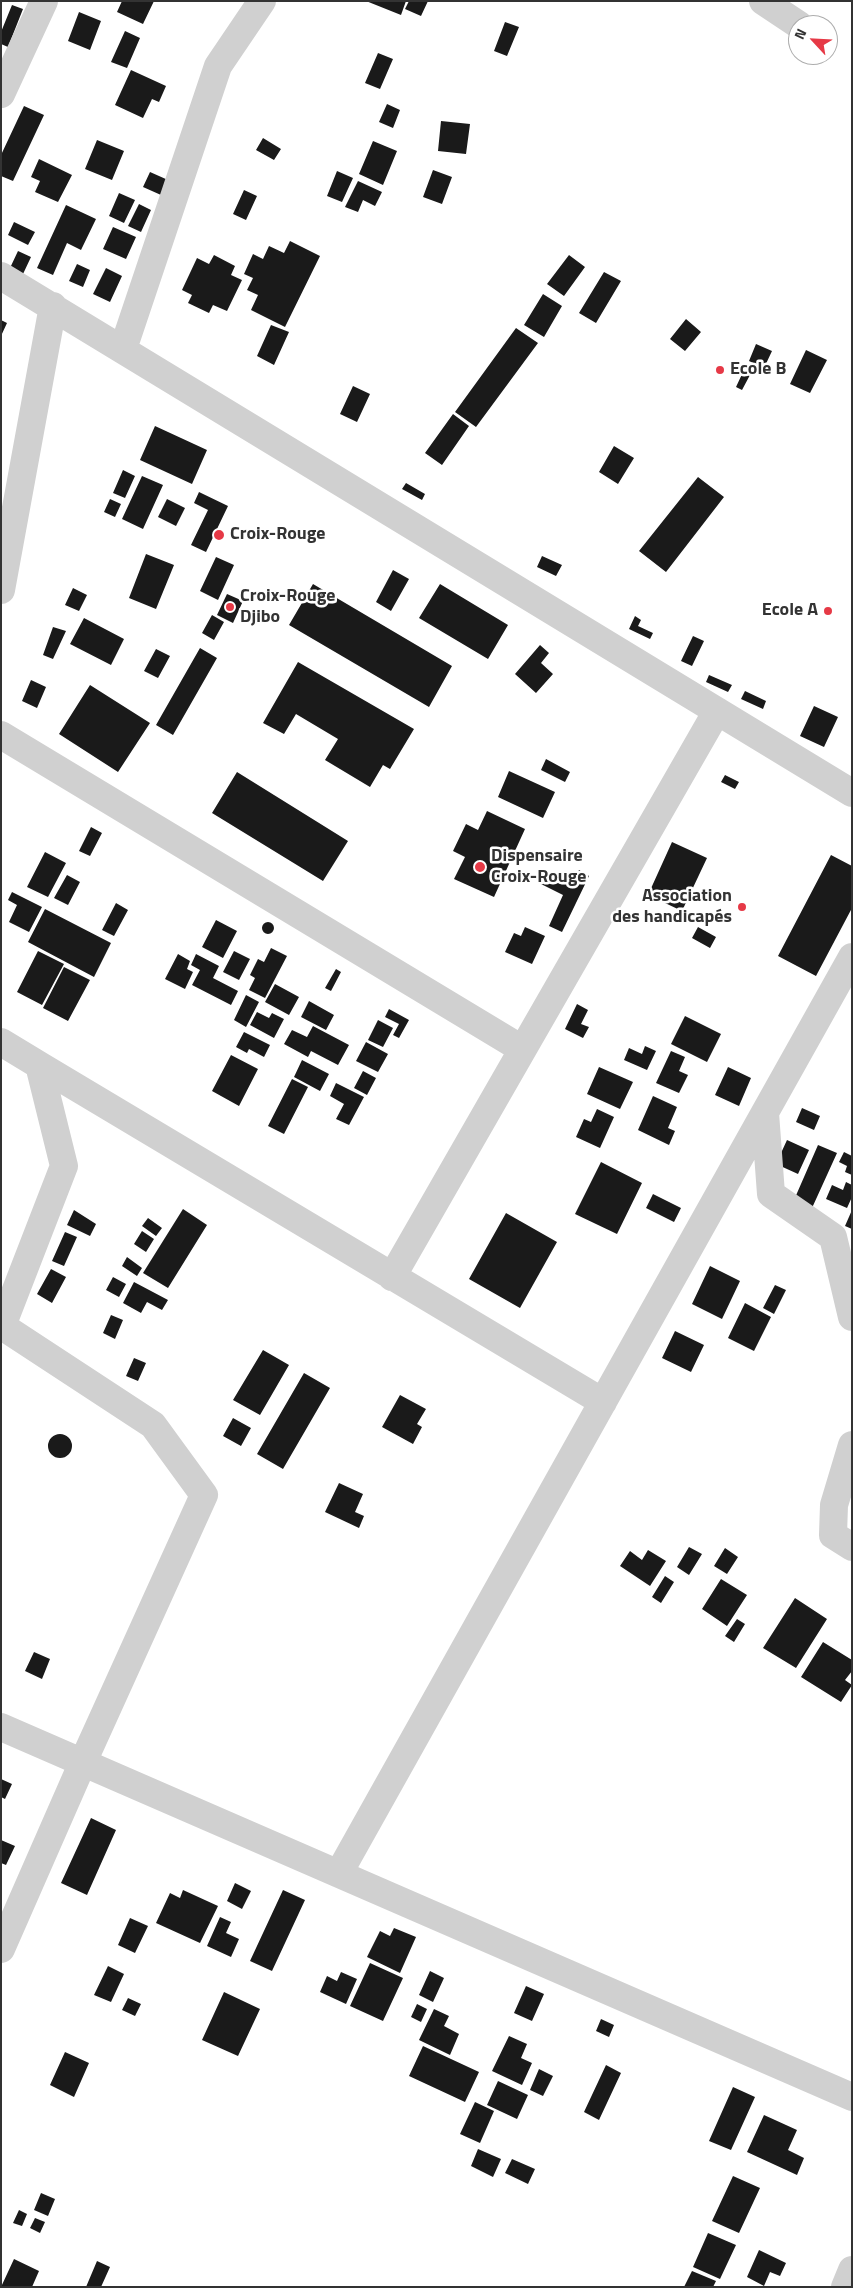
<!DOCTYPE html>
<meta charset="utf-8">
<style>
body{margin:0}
#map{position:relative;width:853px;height:2288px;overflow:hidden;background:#fff;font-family:"Titillium Web",sans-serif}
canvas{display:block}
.frame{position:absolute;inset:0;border:2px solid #333;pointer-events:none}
.north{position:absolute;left:788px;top:15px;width:50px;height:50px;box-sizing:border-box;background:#fff;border:1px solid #adadad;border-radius:50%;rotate:295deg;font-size:14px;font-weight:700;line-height:20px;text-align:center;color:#333}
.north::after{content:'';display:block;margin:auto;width:18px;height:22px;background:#e63946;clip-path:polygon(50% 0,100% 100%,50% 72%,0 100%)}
</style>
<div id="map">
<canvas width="853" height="2288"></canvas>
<div class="frame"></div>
<div class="north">N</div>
</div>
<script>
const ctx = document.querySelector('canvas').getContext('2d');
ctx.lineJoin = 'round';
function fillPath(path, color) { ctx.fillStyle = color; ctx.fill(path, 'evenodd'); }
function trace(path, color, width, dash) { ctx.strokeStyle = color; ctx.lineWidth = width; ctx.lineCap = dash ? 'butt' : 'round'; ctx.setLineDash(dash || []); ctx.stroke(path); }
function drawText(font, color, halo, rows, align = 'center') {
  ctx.font = font + ' "Titillium Web",sans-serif'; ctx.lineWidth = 5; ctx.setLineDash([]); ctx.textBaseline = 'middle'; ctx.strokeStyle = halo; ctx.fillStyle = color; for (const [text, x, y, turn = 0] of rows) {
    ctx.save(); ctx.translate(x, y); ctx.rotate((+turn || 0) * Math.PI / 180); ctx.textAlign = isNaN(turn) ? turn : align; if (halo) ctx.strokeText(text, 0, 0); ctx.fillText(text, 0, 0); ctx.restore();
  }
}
fillPath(new Path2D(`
 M122 1H154L143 24 117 12Z
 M366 1H406L401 15Z
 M409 1H428L421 16 405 9Z
 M12 5 23 9 8 47 1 44V32Z
 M79 12 101 21 90 50 68 41Z
 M505 22 519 27 507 56 494 51Z
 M125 31 140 38 127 68 111 62Z
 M378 53 393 59 380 89 365 83Z
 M131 70 166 86 159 102 152 99 143 118 115 105Z
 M387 104 400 110 393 128 379 122Z
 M24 106 44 115 13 181 1 176V155Z
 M441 121 470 124 466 154 438 151Z
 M263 138 281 149 274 160 256 150Z
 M97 140 124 151 112 180 85 169Z
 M373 141 397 151 383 185 359 174Z
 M39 159 72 175 58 202 35 192 40 181 31 177Z
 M433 170 452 177 442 204 423 197Z
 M337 171 353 178 342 202 327 196Z
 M150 172 168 180 161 195 143 187Z
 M358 181 382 192 375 206 363 200 358 212 345 207Z
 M244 190 257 196 246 220 233 214Z
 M119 193 135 200 124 223 109 216Z
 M139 204 151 210 141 232 128 226Z
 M66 205 96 219 81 250 67 243 53 275 37 268Z
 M14 222 35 232 28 245 8 235Z
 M113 227 136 237 126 259 103 249Z
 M290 241 320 256 285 327 251 310 258 295 247 290 253 278 244 274 253 254 263 259 269 246 284 253Z
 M18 251 31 257 23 274 10 268Z
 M214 255 235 266 231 275 242 280 227 311 213 305 209 313 188 303 192 295 182 290 197 258 209 264Z
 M569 255 585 267 564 296 547 284Z
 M77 264 90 270 83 287 69 281Z
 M106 268 122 276 110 302 93 294Z
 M604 272 621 281 596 323 579 313Z
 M543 294 562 306 544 337 524 325Z
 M686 319 701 332 685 351 670 339Z
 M1 320 7 323 1 336Z
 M271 325 289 332 274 365 257 356Z
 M516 328 538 343 476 427 455 412Z
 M756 344 772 351 764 368 749 361Z
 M806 350 827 360 810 393 790 384Z
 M743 372 750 375 742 390 736 387Z
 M353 386 370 394 357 422 340 414Z
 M453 414 469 426 442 465 425 453Z
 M155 426 207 450 192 484 140 460Z
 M614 446 634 458 618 484 599 472Z
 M123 470 135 476 125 498 113 493Z
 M142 476 163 485 143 529 122 519Z
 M698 477 724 497 666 572 639 551Z
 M406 483 425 494 422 500 402 489Z
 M199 492 228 506 206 552 191 545 208 510 194 503Z
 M110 499 121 504 115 517 104 512Z
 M167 499 185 508 176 526 158 517Z
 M146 554 174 565 156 609 129 598Z
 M542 556 562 565 556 576 537 567Z
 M216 557 234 565 218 600 200 591Z
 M393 570 409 579 391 611 376 602Z
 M313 584 452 666 429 707 289 625Z
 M440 584 508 625 488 659 419 618Z
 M73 588 87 595 79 611 65 605Z
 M227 594 243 601 233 623 217 615Z
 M212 615 224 622 214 640 202 633Z
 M635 616 641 620 638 626 653 633 650 639 629 629Z
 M84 618 124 639 111 665 70 644Z
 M53 627 66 631 53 659 43 655Z
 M693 636 704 641 692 666 681 661Z
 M540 645 549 653 541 663 553 674 536 693 515 674Z
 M200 648 217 658 173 735 156 725Z
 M156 649 170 656 158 678 144 671Z
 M298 662 414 729 390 769 383 765 370 787 325 760 338 739 296 714 284 734 263 723Z
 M709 675 732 685 728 692 706 682Z
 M31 680 46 687 37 708 22 701Z
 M90 685 150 723 118 772 59 734Z
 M745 691 766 701 763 709 741 699Z
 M814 706 838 717 824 747 800 736Z
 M546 759 570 772 565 782 541 770Z
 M509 771 555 792 543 818 498 797Z
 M237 772 348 841 323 881 212 813Z
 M725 775 739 782 735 789 721 782Z
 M487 811 525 829 494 897 454 879 465 857 453 851 466 824 478 830Z
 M91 827 102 833 90 856 79 851Z
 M672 842 707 858 682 911 648 895Z
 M45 852 66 863 48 897 27 887Z
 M831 855 852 866V908L816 976 778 956Z
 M579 870 589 876 562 932 549 926 563 895 541 884 547 871 572 884Z
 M67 875 80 882 68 905 54 898Z
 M12 892 42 907 29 932 9 922 17 905 8 900Z
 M116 903 128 910 114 936 102 930Z
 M45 909 111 943 94 977 28 942Z
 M216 920 237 931 223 958 202 947Z
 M262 928a6 6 0 1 1 12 0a6 6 0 1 1-12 0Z
 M525 927 545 936 532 964 505 952 514 933 521 936Z
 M698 927 716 937 710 948 692 938Z
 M271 948 287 956 265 998 249 990 255 978 250 975 258 959 264 962Z
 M38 951 64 964 42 1005 17 992Z
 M234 951 250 959 239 980 223 972Z
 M178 954 190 961 187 969 193 972 185 989 165 979Z
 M196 954 219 966 213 978 238 991 231 1005 192 985 200 970 191 965Z
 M64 967 90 980 68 1021 43 1008Z
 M336 969 341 972 331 991 325 988Z
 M275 984 299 997 289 1015 265 1002Z
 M246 995 259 1002 246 1027 234 1020Z
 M309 1001 334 1015 326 1030 301 1017Z
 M577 1004 588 1010 581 1024 589 1027 583 1038 565 1029Z
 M389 1009 409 1020 399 1038 393 1035 399 1024 385 1017Z
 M257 1012 269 1018 272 1013 284 1019 274 1038 250 1025Z
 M685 1016 721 1034 707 1062 671 1044Z
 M378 1020 393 1028 383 1047 368 1040Z
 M313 1026 349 1045 338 1065 311 1051 308 1057 284 1044 292 1030 307 1037Z
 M244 1032 270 1045 264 1057 249 1049 247 1053 236 1047Z
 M366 1042 388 1054 378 1072 356 1061Z
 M645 1046 656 1051 647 1070 624 1060 629 1048 642 1054Z
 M671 1051 685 1057 679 1071 688 1075 679 1093 656 1083Z
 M231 1055 258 1069 239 1106 212 1091Z
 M302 1060 329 1074 320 1091 294 1077Z
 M599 1067 633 1082 620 1109 587 1094Z
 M728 1067 751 1078 739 1106 715 1095Z
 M363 1071 376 1078 367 1095 354 1088Z
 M292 1079 308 1087 284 1134 268 1126Z
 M336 1083 364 1097 349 1125 336 1119 344 1104 330 1096Z
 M653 1096 677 1107 668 1128 675 1131 669 1145 638 1130Z
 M802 1108 820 1116 814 1130 796 1122Z
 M597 1109 614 1117 600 1148 576 1137 584 1119 591 1122Z
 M787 1140 809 1150 798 1174 776 1164Z
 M818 1145 837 1153 812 1208 794 1200Z
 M844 1152 852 1156V1175L845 1172 847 1166 839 1162Z
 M601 1162 642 1183 617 1234 575 1214Z
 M846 1182 852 1185V1197L847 1208 826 1199 832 1185 843 1190Z
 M653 1194 681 1208 674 1222 646 1208Z
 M183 1209 207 1225 168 1288 143 1273Z
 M74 1210 96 1224 90 1236 67 1225Z
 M852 1210V1229L845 1226Z
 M506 1213 557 1242 520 1308 469 1279Z
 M148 1218 162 1228 156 1236 142 1226Z
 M142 1231 154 1239 146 1252 134 1244Z
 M65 1232 77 1237 64 1266 52 1261Z
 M127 1257 142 1268 137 1276 122 1266Z
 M710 1266 740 1281 722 1319 692 1304Z
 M51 1269 66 1277 52 1303 37 1294Z
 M113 1277 126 1284 119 1297 106 1290Z
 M134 1282 168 1300 162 1310 147 1302 141 1313 123 1303Z
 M775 1285 786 1290 774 1314 763 1308Z
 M745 1303 771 1317 754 1351 728 1338Z
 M111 1315 123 1320 115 1339 103 1333Z
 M675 1331 704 1345 691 1372 662 1358Z
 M263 1350 289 1365 260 1415 233 1400Z
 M134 1358 146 1363 138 1381 126 1376Z
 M304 1373 330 1388 283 1469 257 1454Z
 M400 1395 426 1409 417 1424 422 1427 413 1444 382 1427Z
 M233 1418 251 1428 241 1446 223 1436Z
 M48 1446a12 12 0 1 1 24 0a12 12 0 1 1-24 0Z
 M339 1483 363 1494 355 1512 364 1516 359 1528 325 1512Z
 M689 1547 702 1554 689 1575 677 1567Z
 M725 1548 738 1557 727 1574 714 1566Z
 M648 1550 666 1561 650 1586 620 1566 630 1551 642 1560Z
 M665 1576 674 1582 661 1603 652 1597Z
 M721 1579 747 1595 727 1626 702 1609Z
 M795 1598 827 1619 796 1668 763 1648Z
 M737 1619 745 1624 734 1642 725 1636Z
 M823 1642 852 1660V1671L845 1680 852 1685 841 1702 801 1677Z
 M34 1652 50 1659 42 1679 25 1671Z
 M1 1779 12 1784 5 1799 1 1797Z
 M91 1818 116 1830 87 1895 61 1883Z
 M1 1840 15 1846 6 1865 1 1863Z
 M235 1883 251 1891 242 1909 227 1901Z
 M183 1890 218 1906 200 1943 156 1923 170 1893 180 1898Z
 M283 1890 305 1900 272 1971 250 1961Z
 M220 1917 231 1922 226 1933 239 1939 231 1957 207 1946Z
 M130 1918 148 1926 135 1953 118 1945Z
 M394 1928 416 1937 400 1973 367 1957 380 1931 390 1936Z
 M370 1963 403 1978 383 2021 350 2006Z
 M108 1966 124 1974 111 2002 94 1995Z
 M430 1971 444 1978 433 2002 419 1995Z
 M341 1972 357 1979 346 2004 320 1992 327 1976 337 1981Z
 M526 1986 544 1994 532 2021 514 2013Z
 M224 1992 260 2009 238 2056 202 2040Z
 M128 1998 141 2004 135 2016 122 2010Z
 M417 2004 427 2009 421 2022 411 2017Z
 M434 2009 449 2016 444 2026 459 2034 450 2055 419 2040Z
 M601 2019 614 2025 609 2037 596 2031Z
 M509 2036 527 2044 521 2058 532 2063 522 2085 492 2071Z
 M423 2046 479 2072 465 2102 409 2076Z
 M65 2052 89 2063 74 2097 50 2085Z
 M606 2065 621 2073 599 2120 584 2112Z
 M539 2069 553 2076 543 2096 530 2090Z
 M498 2081 528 2095 517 2119 487 2105Z
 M733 2087 755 2097 731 2150 709 2141Z
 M475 2102 494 2111 480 2143 460 2134Z
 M764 2115 797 2130 788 2150 804 2158 797 2175 747 2152Z
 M478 2149 501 2159 493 2177 471 2166Z
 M512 2159 535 2169 528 2184 505 2173Z
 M733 2176 760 2188 739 2233 712 2221Z
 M41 2193 55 2199 48 2216 34 2210Z
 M19 2210 27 2214 22 2226 13 2223Z
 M35 2218 45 2222 40 2233 30 2228Z
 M708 2233 736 2245 720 2279 693 2267Z
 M759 2250 786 2263 780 2276 770 2272 764 2286 747 2277Z
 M14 2259 39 2271 32 2287H1Z
 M97 2261 110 2267 101 2287H86Z
 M692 2271 716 2281 713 2287H684Z`), '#1a1a1a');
trace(new Path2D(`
 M763 1 799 25
 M1 94 44 1
 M1 276 852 793
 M123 349 218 66 262 1
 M1 590 53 306
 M1 735 522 1049
 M1 1042 39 1065 64 1166 2 1326 153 1425 204 1495 83 1762 1 1949
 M39 1065 603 1402
 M765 1113 771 1194 833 1237 852 1317
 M392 1277 717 711
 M852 1445 834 1505 833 1535 852 1547
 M1 1727 852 2097
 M339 1873 852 957
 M845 2287 852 2270`), '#d0d0d0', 28);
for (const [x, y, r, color] of [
 [720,370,5,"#e63946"],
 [219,535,6,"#e63946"],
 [230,607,5,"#e63946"],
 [828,611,5,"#e63946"],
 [480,867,6,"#e63946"],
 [742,907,5,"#e63946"]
]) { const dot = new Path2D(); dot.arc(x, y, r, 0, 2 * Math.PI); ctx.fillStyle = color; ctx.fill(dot); trace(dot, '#fff', 2); }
drawText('bold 18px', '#333', '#fff', [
 ["Ecole B",730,370],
 ["Croix-Rouge",230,535],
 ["Croix-Rouge",240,597],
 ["Djibo",240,618],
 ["Ecole A",818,611,"right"],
 ["Dispensaire",491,857],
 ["Croix-Rouge",491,878],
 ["Association",732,897,"right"],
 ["des handicapés",732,918,"right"]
], 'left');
</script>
